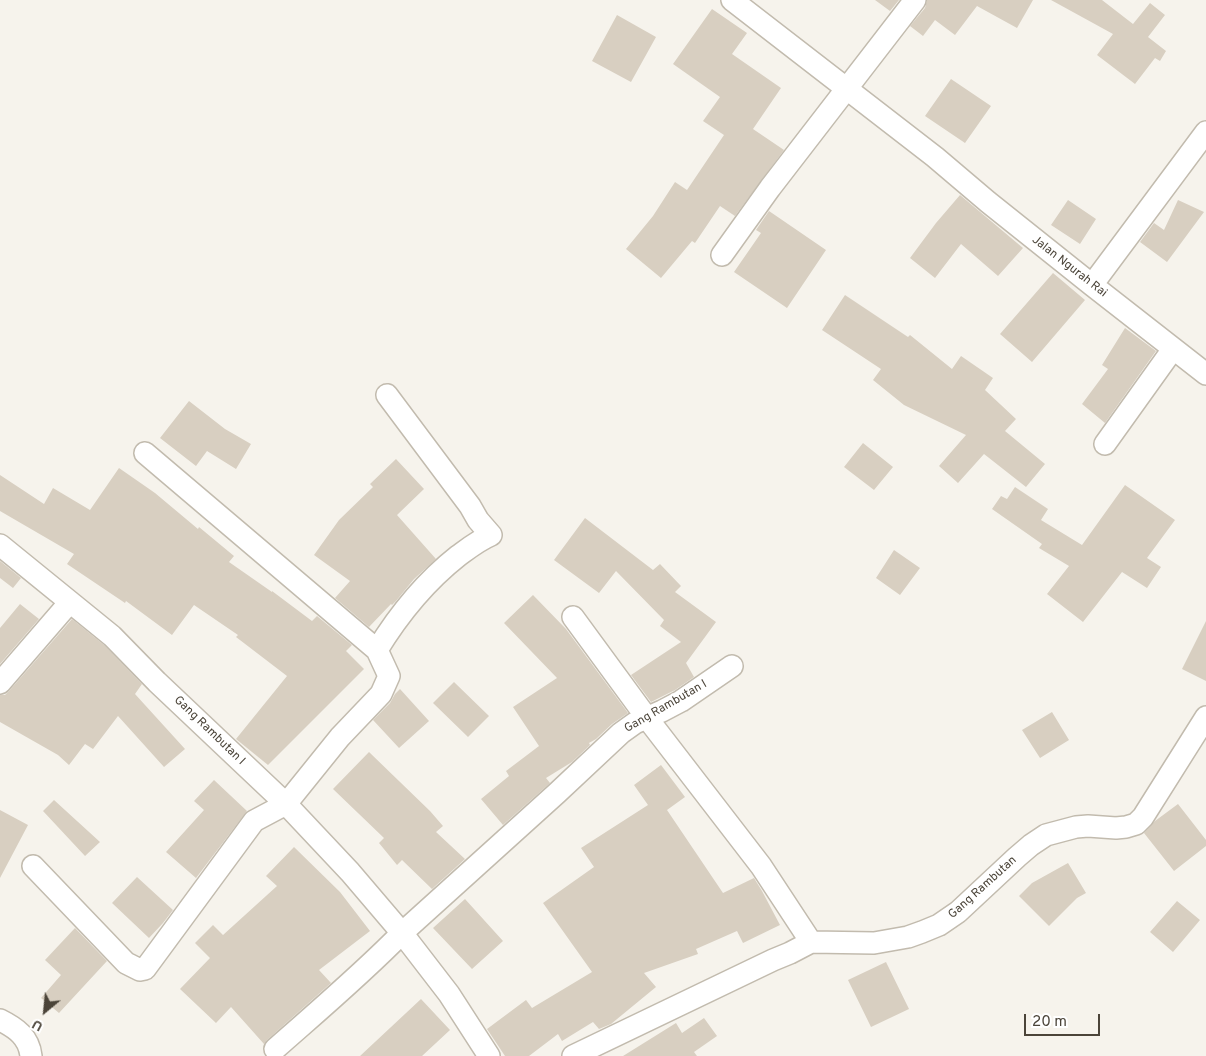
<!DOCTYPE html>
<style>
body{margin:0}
#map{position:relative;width:1206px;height:1056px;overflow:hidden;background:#f6f3ec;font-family:Overpass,sans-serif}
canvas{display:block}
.north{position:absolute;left:20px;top:986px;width:50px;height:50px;-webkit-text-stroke:4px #fff;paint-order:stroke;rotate:208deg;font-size:14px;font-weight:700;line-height:20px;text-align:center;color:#4b4439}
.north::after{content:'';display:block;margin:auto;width:18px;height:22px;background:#4b4439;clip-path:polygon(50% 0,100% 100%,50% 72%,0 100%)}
.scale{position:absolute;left:1024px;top:1014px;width:76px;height:22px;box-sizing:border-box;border:2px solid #4b4439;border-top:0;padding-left:6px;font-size:15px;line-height:18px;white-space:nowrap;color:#4b4439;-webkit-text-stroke:4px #fff;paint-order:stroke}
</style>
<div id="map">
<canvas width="1206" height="1056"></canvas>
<div class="north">U</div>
<div class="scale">20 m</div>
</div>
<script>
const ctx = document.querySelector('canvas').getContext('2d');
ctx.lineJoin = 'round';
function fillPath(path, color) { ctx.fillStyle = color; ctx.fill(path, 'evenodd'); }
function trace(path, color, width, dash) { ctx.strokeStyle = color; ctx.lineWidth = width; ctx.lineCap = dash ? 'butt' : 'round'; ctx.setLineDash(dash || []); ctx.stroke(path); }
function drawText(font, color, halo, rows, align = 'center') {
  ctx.font = font + ' Overpass,sans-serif'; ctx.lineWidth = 4.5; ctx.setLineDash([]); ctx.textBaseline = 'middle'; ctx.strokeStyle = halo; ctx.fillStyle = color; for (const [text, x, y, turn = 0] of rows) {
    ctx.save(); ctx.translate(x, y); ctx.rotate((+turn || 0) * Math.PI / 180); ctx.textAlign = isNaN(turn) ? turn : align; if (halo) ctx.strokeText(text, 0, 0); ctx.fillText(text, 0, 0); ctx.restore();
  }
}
fillPath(new Path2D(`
 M875 0H899L890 11Z
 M927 0H1033L1017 28 977 6 955 35 935 20 923 36 910 26 925 8Z
 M1051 0H1102L1133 24 1150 3 1165 15 1148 37 1166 51 1160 61 1155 58 1135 84 1097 55 1113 34Z
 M712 9 747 33 732 54 781 88 753 129 784 150 735 216 720 206 695 243 692 241 661 278 626 249 653 216 675 182 687 190 724 135 703 121 720 97 673 64Z
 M617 15 656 37 631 82 592 61Z
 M951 79 991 106 965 143 925 116Z
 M960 195 1023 248 998 276 961 244 935 278 910 258 936 223Z
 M1068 200 1096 219 1080 244 1051 225Z
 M1178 200 1204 212 1167 262 1140 242 1154 223 1164 230Z
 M769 211 826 250 787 308 734 272 761 233 756 230Z
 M1053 273 1085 300 1032 362 1000 334Z
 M845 295 908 337 910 335 952 369 961 356 993 378 985 390 1016 419 1005 431 1045 464 1026 487 984 454 958 483 939 466 966 435 904 405 873 380 881 369 822 330Z
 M1125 328 1156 351 1105 423 1082 404 1108 369 1102 365Z
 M189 401 225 429 251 444 236 469 207 451 196 466 160 438Z
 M863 443 893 467 874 490 844 467Z
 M396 459 424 489 397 515 436 559 414 579 396 601 392 605 391 604 369 627 335 598 350 581 314 555 339 520 373 487 370 484Z
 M119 468 155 493 198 529 199 527 234 556 229 562 272 592V591L312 621 317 616 352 645 346 651 364 669 268 765 236 739 287 676 236 637 238 635 194 605 172 635 126 601 125 603 67 564 74 554 0 511V475L44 504 53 488 90 510Z
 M1125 485 1175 520 1147 558 1161 567 1147 588 1122 572 1083 622 1047 594 1069 566 1039 548 1042 544 992 509 1001 496 1007 499 1015 487 1048 509 1041 520 1082 545Z
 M585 518 653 570 660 564 681 586 675 592 716 622 686 663 694 677 675 690 651 702 631 675 681 642 660 626 664 620 616 571 599 593 554 560Z
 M894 550 920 568 900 595 876 578Z
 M0 561 21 578 13 588 0 578Z
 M533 595 566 629 628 713 612 724 596 739 589 743 590 745 572 762 546 778 550 783 503 825 481 799 509 776 506 771 539 746 513 707 557 678 504 623Z
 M20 604 39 619 0 664V628Z
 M72 619 104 645 142 684 135 694 185 749 164 767 118 716 93 749 85 744 69 765 58 755 0 722V695H5L9 691Z
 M1206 621V681L1182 669Z
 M454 682 489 716 468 737 433 703Z
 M400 689 429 721 399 748 373 720 390 703 395 694Z
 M1052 712 1069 740 1040 758 1022 730Z
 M369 752 430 811 443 826 436 832 465 859 432 889 402 860 397 865 379 843 384 838 333 789Z
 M661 765 685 797 667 810 723 893 754 878 762 891 780 925 743 943 737 931 696 949 698 954 644 973 656 987 611 1024 599 1029 593 1022 562 1041 558 1034 529 1056H505L487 1029 526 1000 532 1008 592 972 543 903 594 867 581 848 648 805 634 785Z
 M214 780 247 811 196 878 166 852 204 810 194 801Z
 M54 800 100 842 85 856 43 811Z
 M1178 804 1206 840V846L1174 871 1144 833 1155 821Z
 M0 810 28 825 0 878Z
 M294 847 340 892 370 931 319 970 331 983 267 1040 264 1044 231 1007 216 1023 180 989 210 958 195 943 213 925 223 935 277 886 266 876Z
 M1068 863 1086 893 1077 898 1049 926 1019 896 1032 883Z
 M137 877 173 910 163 923 149 938 112 903Z
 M465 899 503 941 472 969 433 928Z
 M1177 901 1200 920 1173 952 1150 932Z
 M75 928 107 961 59 1013 41 998 61 975 45 960Z
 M886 962 909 1009 871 1027 848 980Z
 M421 999 450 1030 422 1056H360Z
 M704 1018 717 1036 694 1052 697 1056H623L676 1023 682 1033Z`), '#d8cfc1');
const minor = new Path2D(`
 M732 0 935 157 988 202 1092 285 1206 374
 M722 255 770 188 915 0
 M1092 285 1206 132
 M1105 444 1173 349
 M145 453 377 650
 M0 545 112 636 157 682 286 804 350 872 402 933 449 994 489 1056
 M573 617 647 718 761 866 811 942
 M0 683 70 602
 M33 866 126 963 140 970 145 969 254 821 286 804 340 737 381 694 389 676 377 650C399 614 425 582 458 556 469 548 479 540 491 535L478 520 470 506 387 395
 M0 1020C16 1028 29 1037 31 1056
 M275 1049C318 1011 362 974 402 933L557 793 621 733 635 723 662 711 681 701 732 666
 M573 1056 773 960 790 953 811 942 874 943 908 937 922 932 939 925 958 912 1017 857 1031 845 1046 835 1076 827 1088 826 1116 828 1126 827 1136 824 1143 817 1206 717`);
trace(minor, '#c2bbae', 24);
trace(minor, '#fff', 21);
drawText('12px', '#4b4439', '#fff', [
 ["Jalan Ngurah Rai",1069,267,38],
 ["Gang Rambutan I",666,707,-30],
 ["Gang Rambutan I",209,731,44],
 ["Gang Rambutan",983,888,-42]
]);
</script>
